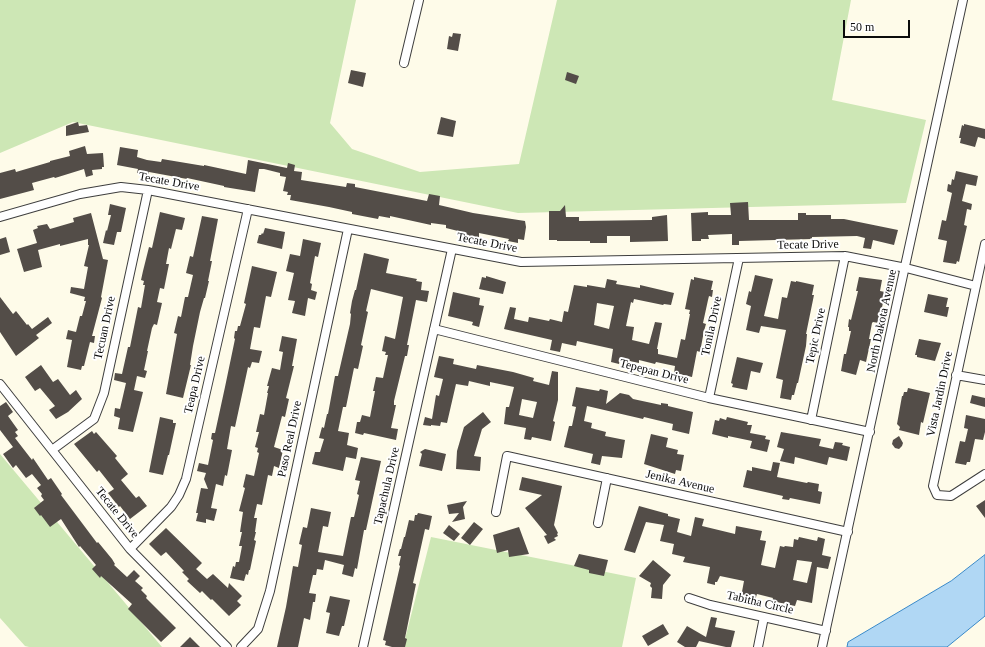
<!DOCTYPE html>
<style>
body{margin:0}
#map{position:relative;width:985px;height:647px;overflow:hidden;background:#fefbe9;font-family:Georgia,serif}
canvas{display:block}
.scale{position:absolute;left:843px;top:20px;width:67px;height:18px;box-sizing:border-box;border:2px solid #0b0b0b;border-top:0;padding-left:5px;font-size:12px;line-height:14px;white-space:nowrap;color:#0b0b0b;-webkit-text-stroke:3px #fff;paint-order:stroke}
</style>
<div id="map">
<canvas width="985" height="647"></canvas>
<div class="scale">50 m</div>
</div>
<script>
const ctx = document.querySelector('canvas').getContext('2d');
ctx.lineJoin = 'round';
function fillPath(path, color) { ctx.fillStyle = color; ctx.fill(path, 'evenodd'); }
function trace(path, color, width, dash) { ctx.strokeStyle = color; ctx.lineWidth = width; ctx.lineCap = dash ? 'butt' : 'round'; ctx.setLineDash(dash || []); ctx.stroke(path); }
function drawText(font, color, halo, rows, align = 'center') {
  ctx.font = font + ' Georgia,serif'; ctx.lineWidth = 4; ctx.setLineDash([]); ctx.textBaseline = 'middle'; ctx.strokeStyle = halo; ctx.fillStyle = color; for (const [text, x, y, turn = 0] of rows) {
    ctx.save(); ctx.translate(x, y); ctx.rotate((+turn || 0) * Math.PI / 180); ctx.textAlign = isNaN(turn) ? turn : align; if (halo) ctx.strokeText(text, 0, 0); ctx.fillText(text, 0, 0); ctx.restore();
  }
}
fillPath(new Path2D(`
 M0 0H356L330 123 352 149 420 172 519 164 557 0H851L832 100 926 120 906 203 518 213 73 122 0 153Z
 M0 454 162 647H29L25 646 0 618Z
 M431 537 636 578 622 647H403Z`), '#cde7b5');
const water = new Path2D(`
 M985 555V616L947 647H847L848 642 951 581Z`);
fillPath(water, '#b0d7f4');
trace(water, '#3989c9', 1);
fillPath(new Path2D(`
 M453 33 461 34 458 51 447 49 449 36 452 37Z
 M351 70 366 73 363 87 348 83Z
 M567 72 579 76 576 84 565 80Z
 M441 117 456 121 453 137 437 134Z
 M78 122 79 126 87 125 89 132 66 136V126Z
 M964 124 985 129V139L978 137 975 147 960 143 961 138H959L962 125 964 126Z
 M85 146 87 154 103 153 104 167H102V169L92 170 93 175 86 177 84 169 55 178 54 177 32 183 34 190 0 199V173L15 169 16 172 50 162V161L70 156 69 151Z
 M120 147 138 150 137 157 147 160 161 162 162 159 204 166V165L246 174 248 160 287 168 288 163 295 165 294 171 302 172 301 180 346 187 347 183 355 184V187L427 201 429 194 440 196 439 205 473 213 525 221 526 227 524 240 518 239V243L508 241 509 239 479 233V238L462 234V232L446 228V225L431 223V225L390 216V218L379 216 378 219 352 214V212L329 207 290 200 291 195H287L288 192 283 191 286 177 280 176V173L264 169H259L255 192 224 187V186L187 178V179L149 172 148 175 137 173 138 169 117 165Z
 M956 171 978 176 976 186 966 184 962 201 972 204 971 210 967 209 964 225 967 226 959 262 957 261 956 264 943 262 947 241 938 239 942 220 946 221 952 193 947 191 948 184 951 185 952 179 954 180Z
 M748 202 749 220H798V213H806V215H831V219H844L898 230 894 245 873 240 871 249 863 248 865 238 857 236 812 237V239L739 241V245H732V234L708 235 709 239H701V241H692L691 213 708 212V215H731L730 203Z
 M110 204 126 208 121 232H117L114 245 103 243 106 230 107 231 111 215H108Z
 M565 205 566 217H579V221L652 220V217L667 215 668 241 630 242V236H607V243H590V241H557V240H549V211H560Z
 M160 212 185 218 182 230 176 229 171 249 169 248 166 264H169L164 289 160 288 157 302 162 303 157 325 154 324 152 328 147 351H148L144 370 147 371 145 378 137 376 134 390 143 392 133 432 118 429 120 418 114 416 115 408 120 409 126 383 114 380 115 373 122 374 128 347H130L138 307 141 308 145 285H143L144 281 141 280 143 271 149 247 152 248Z
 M91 213 103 259 108 260 101 297 102 298 92 336H95L94 343 90 342 84 366H82L81 370 67 367 72 340 66 339 68 330 76 332 80 316H82L86 301H84L85 297 70 293 71 287 84 289 88 267 84 266 89 245H88V239L60 246V244L38 250 42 267 24 272 17 249 37 243 33 230 38 228 37 226 47 224 50 229 74 222 73 218Z
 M202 216 218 219 210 261H212L208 281H209L205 298H204L200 312 193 346 190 365H191L183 398 166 394 177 334 174 333 178 316 181 317 185 297H188L193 275 186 273 190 256 193 257Z
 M265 228 285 232 282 249 257 243 259 235H261L262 233 263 234Z
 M6 237 10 252 0 255V239Z
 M303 239 321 243 318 257 315 256 310 283 312 284 311 290 317 292 315 300 308 298 305 316 292 313 295 301 288 300 294 273 286 271 290 254 300 256Z
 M364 253 389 259 386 273 417 279 416 281 422 282 421 290 429 291 427 302 416 300 407 345H409L407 356H405L394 401V405H396L391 428 398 429 396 440 364 433 363 435 355 433 357 422H360L362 415 370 417 375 391H373L376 377 383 378 388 355H385L386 352 382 351 385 336 395 339 403 297 371 289 366 311 368 312 361 345 363 346 358 369 354 368 346 407H343L338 431 349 433 347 445 358 448 356 459 346 457 343 471 312 464 315 452H320L324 439 319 438 322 427 324 428 327 414H328L335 376H338L350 324 351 314 350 313 352 301 355 290H356Z
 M252 266 277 272 271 297 266 296 260 328 254 327 250 349 262 351 259 363 252 362 250 368 248 367 235 427 231 426 227 449 232 450 227 476 225 475 223 486 216 484 211 508 217 509 214 521 206 519V523L196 521 198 513H196L201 488 208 489 204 479 206 473 197 471 199 463 208 465 213 440 211 439 212 433H215L225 387 235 339 234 338 235 331H237L238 326H240L246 304 244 303Z
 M755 275 773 279 764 316 778 319 782 297 787 298 791 281 796 282V281L814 285 812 295H814L806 334H807L806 346 798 383H797L794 395H792L791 400 780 398 783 380 776 378 786 330 761 326 759 333 746 330 751 306 746 304 749 291 751 292Z
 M486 276 506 282 503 294 479 289 482 277 486 278Z
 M694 277 713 281 711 290H713L712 297 709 296 708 300 703 323 706 324 704 331 700 352 697 351 692 377 674 373 675 366 656 362 655 364 639 360V363L620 359 619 364 611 362 613 349 577 341 576 346 562 343 560 352 550 350 552 340 504 329 510 307 516 308 514 319 528 322 529 317 549 321 550 319 562 322 564 311 568 312 574 285 587 287V285L605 288 607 279 617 281 616 284 640 288V285L674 293 671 305 664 304 663 305 634 299 633 303 631 302 626 326 634 327 632 340 649 344 655 322 662 323 657 349H658V354L677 358 681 339 685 340 690 314H689L690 310 685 309 691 279 694 280ZM597 303 614 306 609 329 594 325Z
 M859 277 882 280 880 291 885 292 879 323 873 322 872 323 869 339H871L866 362 860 360 856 375 841 371 844 354H846L851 331H849V327H848L849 319 851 320 858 291H856Z
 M453 292 480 298 479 305 484 306 479 327 472 325 473 322 448 316Z
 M928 294 948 298 946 307H949L947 317 924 312Z
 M0 297 13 314 16 311 27 325 28 324 32 329 48 317 52 323 36 335 39 338 16 356 0 332Z
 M282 336 297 339 292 366H294L286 398 289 399 285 417 282 416 274 447 283 450 279 468 274 466 272 476 268 475 262 505 257 504 254 518H257L255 532H256L254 540 256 541 250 570H249L248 575 246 574 244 581 230 578 233 566 235 567 236 562H239L242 546H239L242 532H240L243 512 239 511 245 488 243 487 246 474 254 476 259 453 257 452 258 448 255 447 259 432H256L260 414 264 415 268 393H267L269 386H267L272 368 280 370 283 352 279 351Z
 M919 339 941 343 935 361 917 357V355H915Z
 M439 356 454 359 453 364 476 369 477 365 513 372 534 378 533 381 549 385 552 371 558 372V400L553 421 555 422 551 441 532 437 531 440 524 439 526 428 504 424 506 407H509L514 387 490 382V386L469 381 468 386 456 384 447 423 441 422 440 426 431 425V426L423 425 425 417 432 419 436 395 439 396 443 379 434 377ZM522 399 537 402 533 418 519 415Z
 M737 357 763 363 760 373 751 371 747 390 732 387 733 384 731 383Z
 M41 365 53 382 58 379 70 395 76 390 82 399 68 412 56 419 49 410 55 406 40 388 35 391 25 377Z
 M576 387 599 391 600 389 608 391 606 404 620 393 629 395 633 399 661 405V403L668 404V406L693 412 689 434 672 430 673 424 644 417 643 419 587 406 584 421 592 423 591 428 606 432 605 436 625 440 622 458 602 456 600 465 591 463 593 454 564 447 569 426H572L576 407 572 406Z
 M908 388 930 393 923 423 921 422 919 435 899 430 900 427 897 424 902 396H903L904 392H907Z
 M972 395 985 398V407L970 403Z
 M6 402 13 412 8 416 18 430 15 432 18 436 15 438 32 460 33 458 48 480 51 478 62 494 61 495 97 543 98 542 112 559 115 564 114 565 127 577 134 570 140 576 135 581 143 588 141 590 147 596 146 598 176 628 161 642 128 609 132 604 101 576 100 578 92 569 96 565 80 546 79 547 61 519 50 527 41 515 40 516 34 508 44 500 41 496 42 494 37 488 41 485 32 474 26 478 16 465 13 468 3 454 13 447 0 430V406Z
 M483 412 491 422 482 429 474 456 481 457 480 471 456 469 457 451 464 427Z
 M966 415 985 419V432L983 440 975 439 970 462H967L966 465 955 463 960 441 965 442 968 429 964 428Z
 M160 417 173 420V423H176L169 455H168L163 475 149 472Z
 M727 417 748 422 747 425H752L750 433 766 436 765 439 770 440 767 452 750 448 752 441 728 436V438L712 434 715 420 719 421 720 418 726 420Z
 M92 431 94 434 96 432 117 456 115 458 128 474 121 480 136 498 139 496 147 506 130 519 120 506 119 507 108 493 114 489 99 470 97 472 74 444Z
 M781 432 821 439 819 446 833 449 835 442 843 443 842 445 850 447 847 461 829 457 827 465 795 457 794 464 780 461 784 449 777 447Z
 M651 434 668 438 666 447 678 450 677 454 684 455 681 471 676 470 675 474 644 464Z
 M899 436 903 443 902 446 899 449 895 448 892 444 893 440Z
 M425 449 446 454 442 471 419 466 422 454 420 452Z
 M361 457 381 461 366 530H364L357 569 355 568 353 577 342 574 344 565 325 560 323 570 317 569 316 575H313L309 593 316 594 315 602H313L310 620 304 618 298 647H277L286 607 293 566 298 567 302 545 299 544 303 527 307 528 311 508 331 512 328 527 323 526 318 552 343 556 351 517H354L359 495 357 494 360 481 355 480Z
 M773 462 780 463 777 477 807 483 808 482 819 484 818 491 822 492 820 504 790 498 789 500 782 499 783 496 743 487 747 470 752 471V467L771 471Z
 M522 477 562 486 554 525 558 533 557 534 558 536 554 538 556 540 548 544 544 536 547 535 525 508 542 495 519 490Z
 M985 500V518L976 506Z
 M467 501 463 507 465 519 452 522 459 513 449 514 447 505Z
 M639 506 668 514V516L680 519 677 532 691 536 695 517 704 519 702 526 735 534 736 526 762 531 760 540 766 541 761 565 775 568 780 546 784 547 785 546 793 547 794 539 798 540 799 537 817 541 818 537 825 539 822 555 831 557 828 569 817 567 812 603 797 600 795 606 772 601 773 598 757 594 755 600 741 597 744 581 720 576 717 582H715V585L707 583 710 567 683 562 685 557 672 554 674 544 660 541 664 525 646 522 635 553 624 550ZM797 560 812 562 807 583 793 580Z
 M418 513 432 516 429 530 425 529 413 583 416 584 405 638 407 639 405 647H392L385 645 386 641 383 640 400 566 399 565 401 556H398L400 549H401L404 537H405L409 520 414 521 415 515H417Z
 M474 522 483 529 470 545 461 538Z
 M449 525 460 534 454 541 443 533Z
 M519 527 529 554 509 557 508 550 497 553 493 535Z
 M166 528 202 563 196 569 207 579 213 574 228 588 229 583 242 596 237 601 241 605 229 616 212 599 211 600 202 591 200 593 187 581 189 579 182 572 184 571 166 552 161 556 149 544Z
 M579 554 608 560 604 576 589 573V570L574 566Z
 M653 560 671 575 663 585 662 599 651 598 652 588 650 586 651 583 639 576Z
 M330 596 350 600 344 626H342L339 636 326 633 330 613 326 612Z
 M711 617 717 618 715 627 735 631 731 647H726L699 641 696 647H685L677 642 687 626 706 637Z
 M663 624 669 634 648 646 642 636Z
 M190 637 200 647H180Z`), '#534d48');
const street = new Path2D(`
 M404 63 419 0
 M0 217 80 194 121 187 148 190 521 262 845 256 906 268 976 286
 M985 244 933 486 937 495 951 496 985 474
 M434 329 709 398 870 432
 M956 375 985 380
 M0 384 130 549 227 647
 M709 398 739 258
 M811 420 845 256
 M52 450 94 419 104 393 148 190
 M496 512 507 456 848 532
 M598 523 607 478
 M130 549 171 507 179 495 186 479 248 209
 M689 598 710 605 826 631
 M241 647 258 629 270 591 348 229
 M363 647 452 249
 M758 647 764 617
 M822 647 963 0`);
trace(street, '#3e3e3e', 10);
trace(street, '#fff', 8);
drawText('12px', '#0b0b0b', '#fff', [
 ["Tecate Drive",169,182,10],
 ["Tecate Drive",487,243,11],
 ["Tecate Drive",808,245,-1],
 ["North Dakota Avenue",882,321,-78],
 ["Tonila Drive",712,326,-78],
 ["Tecuan Drive",105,328,-78],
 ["Tepic Drive",816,336,-78],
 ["Tepepan Drive",654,372,14],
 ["Teapa Drive",195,385,-77],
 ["Vista Jardin Drive",940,394,-78],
 ["Paso Real Drive",290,439,-78],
 ["Jenika Avenue",680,482,13],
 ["Tapachula Drive",387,486,-77],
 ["Tecate Drive",117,513,51],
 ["Tabitha Circle",760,603,13]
]);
</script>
